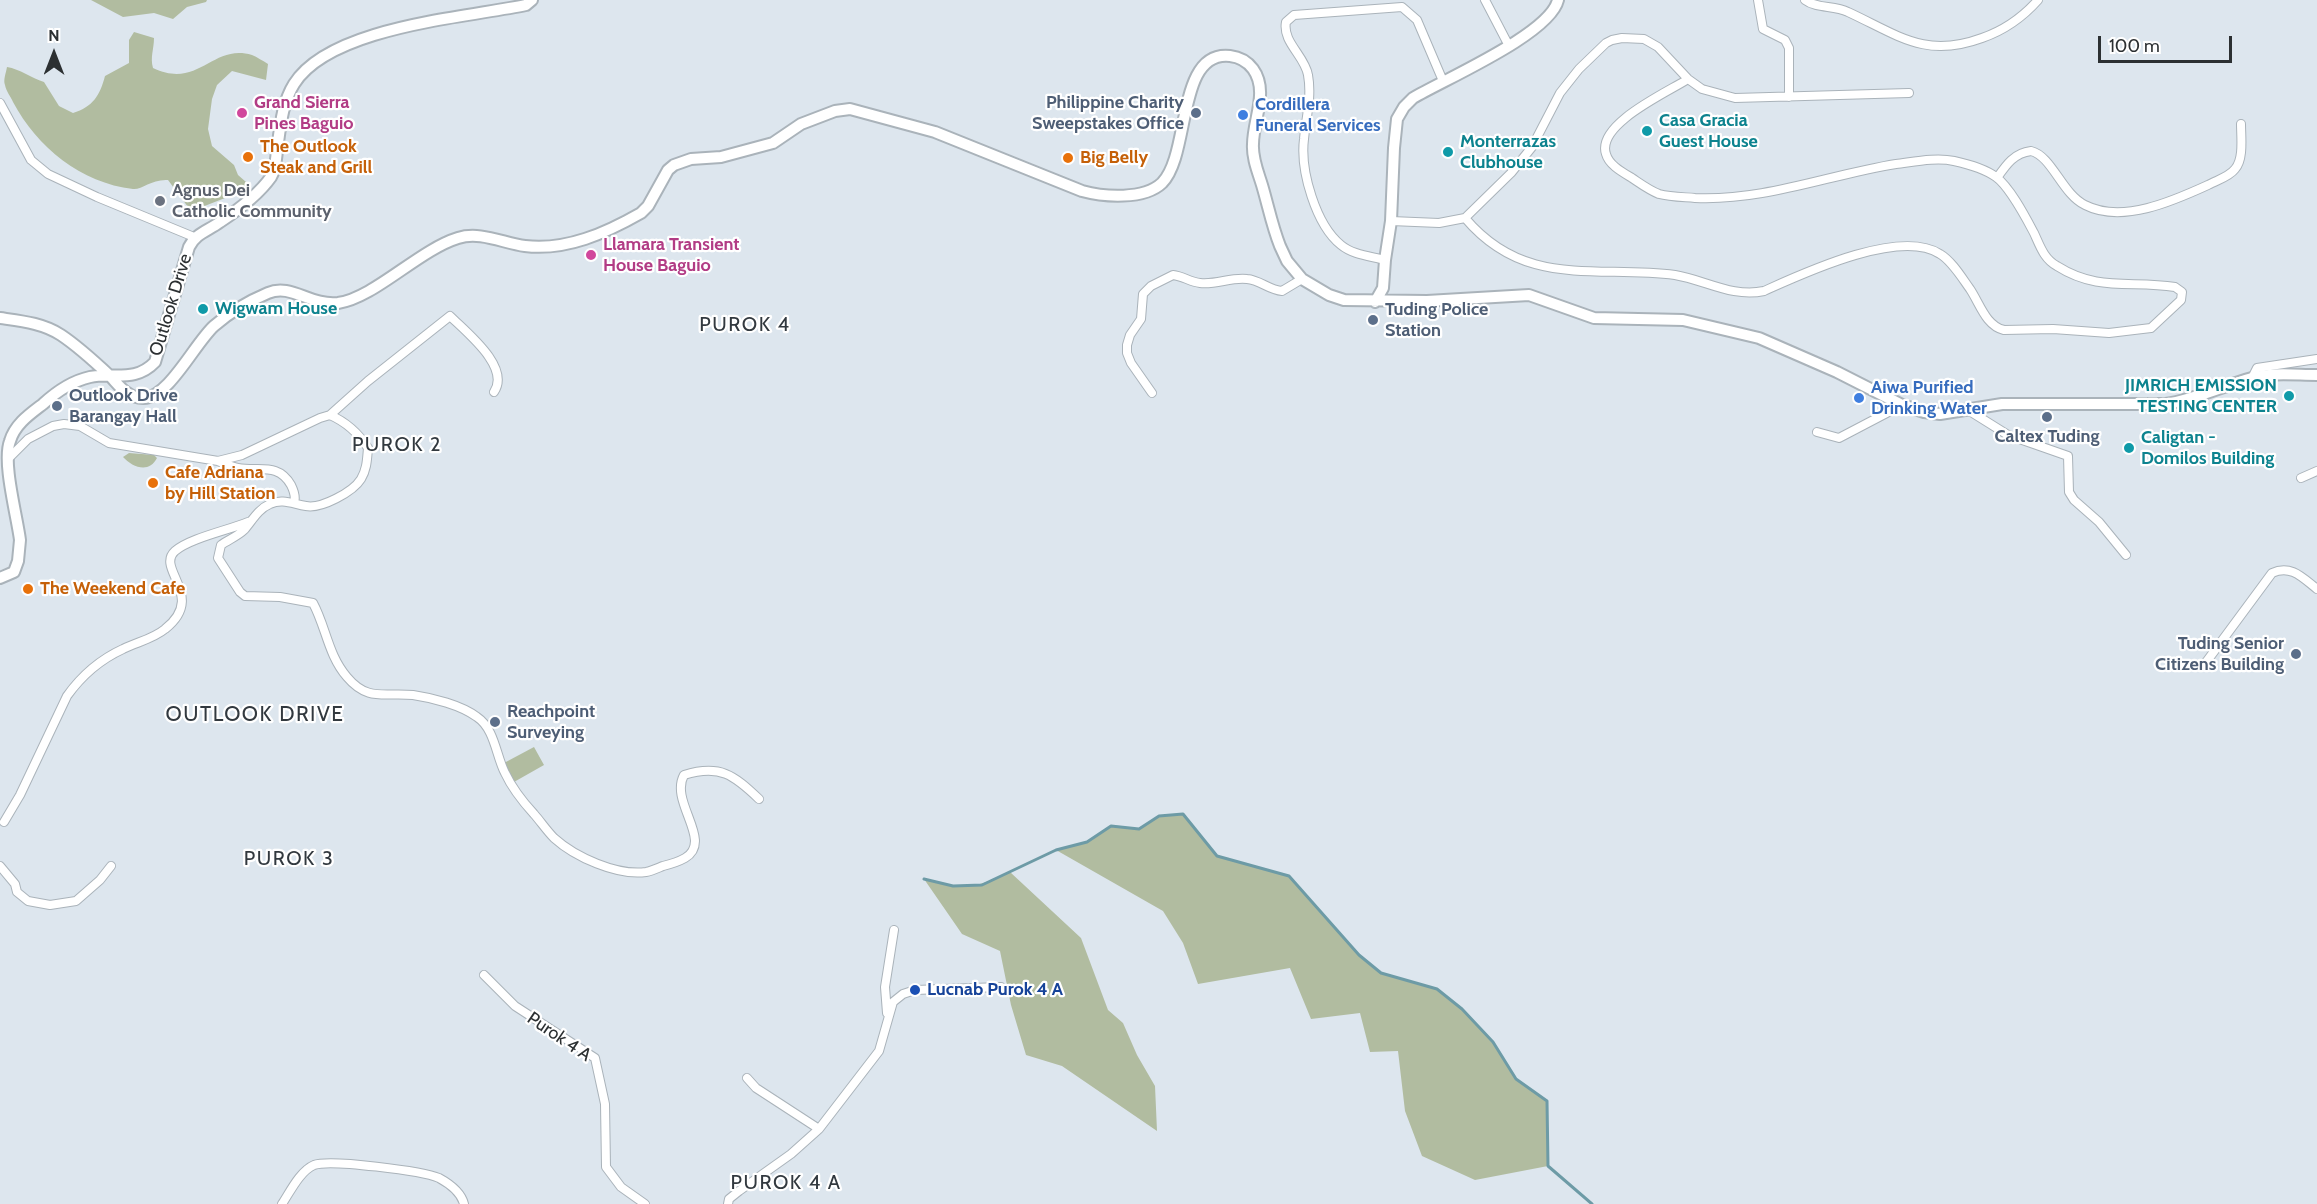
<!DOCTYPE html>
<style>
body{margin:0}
#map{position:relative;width:2317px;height:1204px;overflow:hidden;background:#dde6ee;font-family:Cabin,sans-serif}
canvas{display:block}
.north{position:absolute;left:24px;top:24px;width:60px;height:60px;-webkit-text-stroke:4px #fff;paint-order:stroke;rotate:0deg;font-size:16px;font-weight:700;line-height:24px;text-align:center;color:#2c3032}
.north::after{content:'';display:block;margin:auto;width:21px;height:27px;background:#2c3032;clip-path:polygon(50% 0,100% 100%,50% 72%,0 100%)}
.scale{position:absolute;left:2098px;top:36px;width:134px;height:27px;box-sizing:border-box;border:3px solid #2c3032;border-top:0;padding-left:8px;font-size:18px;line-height:21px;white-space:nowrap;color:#2c3032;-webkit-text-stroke:4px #fff;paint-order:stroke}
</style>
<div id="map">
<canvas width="2317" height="1204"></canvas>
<div class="north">N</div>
<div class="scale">100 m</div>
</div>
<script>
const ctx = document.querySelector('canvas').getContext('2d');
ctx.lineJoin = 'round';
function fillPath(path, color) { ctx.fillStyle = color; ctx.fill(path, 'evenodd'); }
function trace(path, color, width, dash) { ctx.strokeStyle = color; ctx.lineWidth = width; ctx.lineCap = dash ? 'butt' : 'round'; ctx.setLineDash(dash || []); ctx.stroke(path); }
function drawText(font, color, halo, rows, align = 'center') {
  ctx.font = font + ' Cabin,sans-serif'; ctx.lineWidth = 4.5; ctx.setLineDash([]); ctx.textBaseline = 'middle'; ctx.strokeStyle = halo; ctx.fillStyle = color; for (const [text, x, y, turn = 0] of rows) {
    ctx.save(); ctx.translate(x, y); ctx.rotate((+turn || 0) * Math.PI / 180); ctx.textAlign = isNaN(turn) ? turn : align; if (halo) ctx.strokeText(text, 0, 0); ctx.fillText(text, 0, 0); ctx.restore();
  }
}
fillPath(new Path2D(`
 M91 0H207L206 2 187 7 173 19 154 13 123 17Z
 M134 32 154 38C154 49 150 57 153 68 199 90 212 43 252 55 257 57 263 61 268 64L266 80 232 71 217 85 212 99 208 129 212 146 234 165 238 175 246 182 248 189 202 207H188L168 180C151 179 142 190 133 189 81 183 37 147 13 102 11 97 6 91 5 85 3 80 6 73 7 67 20 69 31 78 44 82L59 106 73 113C93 107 100 95 105 76L129 63V40Z
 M129 453 154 455 157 458C149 474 132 467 123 457Z
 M534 747 544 765 514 782 504 763Z
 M1183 814 1217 856 1289 876 1359 955 1381 973 1437 989 1462 1009 1493 1042 1516 1079 1547 1101 1548 1166 1475 1180 1422 1156 1405 1111 1398 1051 1370 1052 1360 1013 1311 1019 1290 968 1198 984 1183 943 1163 911 1056 850 1087 842 1111 826 1139 829 1159 816Z
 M1010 872 1081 938 1108 1010 1123 1023 1137 1055 1155 1086 1157 1131 1062 1066 1026 1055 1011 1005 1000 951 962 934 924 879C964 889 972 890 1010 872Z`), '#b1bca0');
trace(new Path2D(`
 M924 879 953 886 982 885 1056 850 1087 842 1111 826 1139 829 1159 816 1183 814 1217 856 1289 876 1359 955 1381 973 1437 989 1462 1009 1493 1042 1516 1079 1547 1101 1548 1166 1592 1204`), '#6d9ba6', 3);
const street = new Path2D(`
 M1485 0 1509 46
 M1758 0 1763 29 1785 40 1789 48V97
 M1805 0C1817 9 1834 5 1848 12 1898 35 1925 59 1982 38 2005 30 2022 18 2038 0
 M0 103 31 160 48 174 97 197 194 237
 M1997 178C2006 165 2014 153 2031 151 2052 156 2062 194 2085 205 2122 224 2173 201 2208 185 2217 180 2229 177 2235 169 2244 159 2241 137 2241 124
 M1465 218C1525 289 1595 265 1675 275 1705 280 1733 298 1764 291 1804 273 1900 228 1940 254 1952 261 1962 278 1970 289 1980 304 1986 326 2004 330L2053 329 2109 333 2151 328 2181 300 2182 292 2175 287C2131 280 2098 292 2057 266 2044 259 2040 246 2034 233 2026 218 2010 187 1996 177 1985 169 1968 164 1954 161 1936 157 1913 162 1896 164 1828 175 1765 201 1695 198 1683 197 1670 197 1659 194 1649 190 1641 184 1632 178 1622 172 1609 165 1606 154 1596 124 1668 92 1688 79
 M1391 221 1439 223 1465 218 1511 173 1532 147 1560 93 1579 69 1606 43 1612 40 1622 38 1644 39 1658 47 1688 79 1702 89 1735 98 1909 93
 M1385 260C1370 256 1353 255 1341 245 1316 225 1300 171 1304 139 1306 118 1312 97 1308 75 1305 56 1282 42 1286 22L1294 15 1402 7 1417 20 1443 81
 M2252 378 2257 368 2317 359
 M1152 393 1131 363 1127 353V345L1130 335 1141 319 1143 294 1151 286 1173 275C1183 276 1190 282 1200 283 1216 285 1231 277 1247 279 1260 280 1269 290 1282 291L1302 279
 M1968 410 2008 435 2068 456 2069 492 2074 500 2099 522 2126 555
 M330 415 368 381 450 316C466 332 511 367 494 392
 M1817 432 1839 438 1902 405
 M8 459 28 439 53 426 64 424 80 426 109 443 218 461 242 455 320 418 330 415C346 422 359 434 368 448 367 459 367 469 361 479 353 492 321 509 306 506 293 504 282 498 270 504 258 509 252 521 244 530 238 536 228 540 221 545L218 558 240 592 245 596 280 597 313 603C326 627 328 655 347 677 368 702 384 692 413 695 433 698 461 705 477 717 495 729 496 756 505 773 512 788 523 802 534 814 541 822 547 831 554 838 575 857 617 876 646 872 652 871 658 868 663 866 671 864 678 862 685 858 714 841 669 802 684 775 720 764 734 775 759 799
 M220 462C226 464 232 467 238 468 259 472 278 462 291 485 294 491 296 497 294 503
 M2301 478 2317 471
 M2204 665 2272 573C2291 564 2303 578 2317 589
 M4 822 20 795 67 696C82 675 99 660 123 649 137 642 153 639 165 629 207 596 155 569 175 551 190 538 229 530 248 522
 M0 866 15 884 17 892 28 901 50 905 76 901 100 880 111 866
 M484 975 515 1006 595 1058 605 1104 606 1167 621 1187 645 1204
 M887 1013 885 987 894 930
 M747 1078 756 1088 819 1129
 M282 1204C290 1192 300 1171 314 1165 330 1159 423 1171 439 1178 450 1184 461 1192 464 1204
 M728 1204 729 1199 739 1191 791 1154 819 1129 879 1051 893 1002 903 994 915 990 1001 987`);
const secondary = new Path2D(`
 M1375 302 1383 288 1385 260 1391 221 1394 148 1397 119 1404 107 1413 98C1445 79 1550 34 1558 0
 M0 318C21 321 43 323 61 335 79 347 94 361 110 376 115 381 120 388 126 392 130 395 137 398 143 398 168 399 195 343 214 326 230 312 249 301 268 293 291 283 310 306 338 303 374 298 419 250 458 238 480 231 503 243 525 246 566 251 606 233 641 213L648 206 668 170 674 165 691 159 721 157 773 143 801 124 835 111 850 109 935 132 1082 191C1104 197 1144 200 1162 183 1191 154 1176 50 1230 56 1239 57 1247 61 1253 69 1269 91 1253 120 1253 144 1252 158 1258 172 1262 185 1268 205 1272 226 1280 246L1287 261 1302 279 1329 295 1344 300 1427 301 1529 295 1594 318 1683 320 1759 338 1837 372 1902 405 1924 412 1940 414 2002 404H2166C2196 399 2223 386 2252 378 2273 372 2295 375 2317 375
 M0 578 14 572 18 561 20 540C17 516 2 462 10 441 15 424 30 414 43 404 56 392 72 381 90 377 113 372 135 383 155 362L189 247C196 233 208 231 220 222 238 210 259 194 271 177 276 169 276 159 277 150 280 129 282 103 294 84 330 27 463 18 526 5L532 0`);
trace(street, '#aab3ba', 10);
trace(secondary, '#aab3ba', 14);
trace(street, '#fff', 8);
trace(secondary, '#fff', 10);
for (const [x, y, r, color] of [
 [242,113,6,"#d1479c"],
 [1196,113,6,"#5c6f8a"],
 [1243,115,6,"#3f7fe0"],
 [1647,131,6,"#0f9aa8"],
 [1448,152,6,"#0f9aa8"],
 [248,157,6,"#e8710a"],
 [1068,158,6,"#e8710a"],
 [160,201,6,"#6b7280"],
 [591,255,6,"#d1479c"],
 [203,309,6,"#0f9aa8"],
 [1373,320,6,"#5c6f8a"],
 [2289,396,6,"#0f9aa8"],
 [1859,398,6,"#3f7fe0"],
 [57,406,6,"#5c6f8a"],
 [2047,417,6,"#5c6f8a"],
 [2129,448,6,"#0f9aa8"],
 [153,483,6,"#e8710a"],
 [28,589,6,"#e8710a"],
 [2296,654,6,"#5c6f8a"],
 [495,722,6,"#5c6f8a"],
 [915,990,6,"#1a4fb4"]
]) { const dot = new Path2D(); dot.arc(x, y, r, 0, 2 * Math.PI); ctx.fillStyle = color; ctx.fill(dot); trace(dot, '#fff', 2); }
drawText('bold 18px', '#b23c85', '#fff', [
 ["Grand Sierra",254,103],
 ["Pines Baguio",254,124],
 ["Llamara Transient",603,245],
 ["House Baguio",603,266]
], 'left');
drawText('bold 18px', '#4e5e75', '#fff', [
 ["Philippine Charity",1184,103,"right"],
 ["Sweepstakes Office",1184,124,"right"],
 ["Tuding Police",1385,310],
 ["Station",1385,331],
 ["Outlook Drive",69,396],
 ["Barangay Hall",69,417],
 ["Caltex Tuding",2047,437,"center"],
 ["Tuding Senior",2284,644,"right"],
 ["Citizens Building",2284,665,"right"],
 ["Reachpoint",507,712],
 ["Surveying",507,733]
], 'left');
drawText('bold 18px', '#366cbe', '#fff', [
 ["Cordillera",1255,105],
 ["Funeral Services",1255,126],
 ["Aiwa Purified",1871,388],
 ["Drinking Water",1871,409]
], 'left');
drawText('bold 18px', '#0d838f', '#fff', [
 ["Casa Gracia",1659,121],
 ["Guest House",1659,142],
 ["Monterrazas",1460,142],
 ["Clubhouse",1460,163],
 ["Wigwam House",215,309],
 ["JIMRICH EMISSION",2277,386,"right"],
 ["TESTING CENTER",2277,407,"right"],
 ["Caligtan -",2141,438],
 ["Domilos Building",2141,459]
], 'left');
drawText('bold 18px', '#c56008', '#fff', [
 ["The Outlook",260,147],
 ["Steak and Grill",260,168],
 ["Big Belly",1080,158],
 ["Cafe Adriana",165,473],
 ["by Hill Station",165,494],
 ["The Weekend Cafe",40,589]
], 'left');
drawText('bold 18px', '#5b616d', '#fff', [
 ["Agnus Dei",172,191],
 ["Catholic Community",172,212]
], 'left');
drawText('18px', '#2c3032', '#fff', [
 ["Outlook Drive",171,305,-73],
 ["Purok 4 A",559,1037,34]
]);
drawText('bold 18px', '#164399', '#fff', [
 ["Lucnab Purok 4 A",927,990]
], 'left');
ctx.letterSpacing = '1.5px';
drawText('20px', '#32393f', '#fff', [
 ["PUROK 4",745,325],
 ["PUROK 2",397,445],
 ["PUROK 3",289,859],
 ["PUROK 4 A",786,1183]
]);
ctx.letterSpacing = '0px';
ctx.letterSpacing = '1.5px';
drawText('21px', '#32393f', '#fff', [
 ["OUTLOOK DRIVE",255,715]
]);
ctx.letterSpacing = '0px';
</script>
